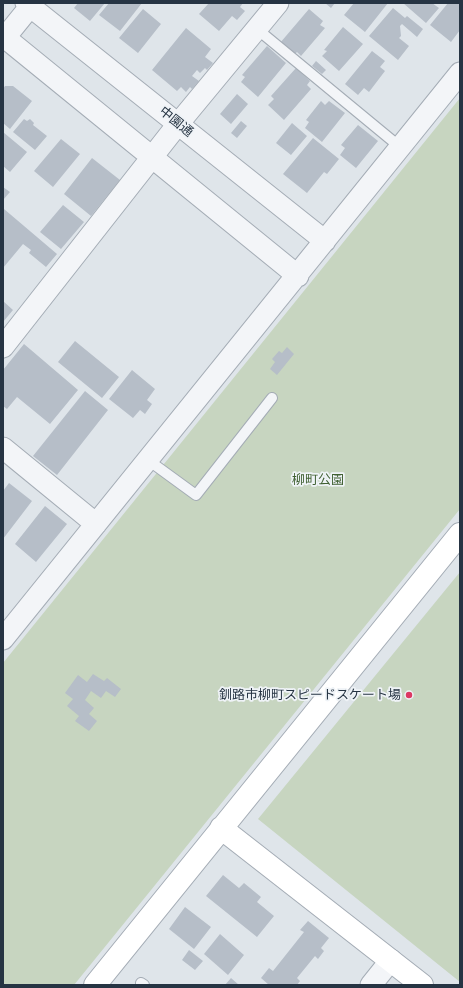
<!DOCTYPE html>
<meta charset="utf-8">
<style>
body{margin:0}
#map{position:relative;width:463px;height:988px;overflow:hidden;background:#dfe5ea;font-family:"Open Sans",sans-serif}
canvas{display:block}
.frame{position:absolute;inset:0;border:4px solid #263443;pointer-events:none}
</style>
<div id="map">
<canvas width="463" height="988"></canvas>
<div class="frame"></div>
</div>
<script>
const ctx = document.querySelector('canvas').getContext('2d');
ctx.lineJoin = 'round';
function fillPath(path, color) { ctx.fillStyle = color; ctx.fill(path, 'evenodd'); }
function trace(path, color, width, dash) { ctx.strokeStyle = color; ctx.lineWidth = width; ctx.lineCap = dash ? 'butt' : 'round'; ctx.setLineDash(dash || []); ctx.stroke(path); }
function drawText(font, color, halo, rows, align = 'center') {
  ctx.font = font + ' "Open Sans","Noto Sans JP",sans-serif'; ctx.lineWidth = 3.5; ctx.setLineDash([]); ctx.textBaseline = 'middle'; ctx.strokeStyle = halo; ctx.fillStyle = color; for (const [text, x, y, turn = 0] of rows) {
    ctx.save(); ctx.translate(x, y); ctx.rotate((+turn || 0) * Math.PI / 180); ctx.textAlign = isNaN(turn) ? turn : align; if (halo) ctx.strokeText(text, 0, 0); ctx.fillText(text, 0, 0); ctx.restore();
  }
}
fillPath(new Path2D(`
 M460 98V509L74 985H3V663Z
 M460 572V982L258 819Z`), '#c7d5c0');
fillPath(new Path2D(`
 M78 3H105L90 21 74 8Z
 M109 3H142L120 31 99 15Z
 M209 3H243L240 7 245 11 237 20 232 16 219 31 199 14Z
 M325 3H335L331 8Z
 M354 3 358 4 359 3H388L365 32 344 15Z
 M403 3H432L439 8 426 23Z
 M448 3H460V30L451 42 430 25Z
 M393 8 405 18 407 16 423 29 417 37 402 24 400 26 401 36 399 38 409 46 398 60 369 36Z
 M143 9 161 24 138 53 119 38Z
 M309 9 323 21 320 25 325 28 301 56 297 52 294 55 280 43Z
 M343 27 363 44 339 71 322 56 327 51 324 50Z
 M186 28 211 49 205 57 213 63 207 70 205 68 200 73 197 70 192 76 199 81 192 89 190 87 186 92 181 87 177 91 152 70Z
 M267 46 286 63 258 97 241 82 245 77 242 75Z
 M372 51 385 61 380 67 385 71 369 92 364 88 358 95 345 84Z
 M316 61 326 70 322 74 312 66Z
 M296 68 310 81 307 85 311 89 284 120 268 105 274 99 271 96Z
 M5 86H13L32 101 10 129 3 123V89Z
 M237 94 248 104 231 124 220 114Z
 M321 101 325 105 329 101 345 113 322 142 305 128 309 122 306 120Z
 M24 119 27 121 30 119 34 123 33 125 47 136 35 150 13 132Z
 M241 121 247 126 237 138 231 133Z
 M292 123 307 136 291 155 276 143Z
 M358 125 378 141 356 168 340 155 345 148 341 145Z
 M3 132 27 152 10 172 3 166Z
 M313 138 339 159 327 174 324 172 307 193 283 174Z
 M61 139 80 154 53 187 34 171Z
 M92 158 120 180 91 216 64 194Z
 M3 187 10 192 3 200Z
 M63 205 84 222 61 249 40 232Z
 M4 209 57 254 46 267 29 253 31 250 23 244 3 268V210Z
 M3 301 13 310 3 322Z
 M75 341 119 377 102 398 58 362Z
 M24 344 78 390 50 424 17 397 7 409 3 406V370Z
 M287 347 294 354 277 375 270 369 275 362 272 359 279 351 282 353Z
 M132 370 155 389 147 400 152 404 145 414 140 410 133 418 109 399Z
 M85 391 108 410 57 475 33 456Z
 M9 483 32 501 3 539V491Z
 M45 506 67 524 36 562 15 544Z
 M93 674 104 681 107 678 121 689 115 697 106 691 101 698 91 691 85 700 94 708 89 714 97 721 89 731 75 721 79 716 67 706 73 699 65 693 78 675 87 682Z
 M223 875 239 888 244 883 261 897 257 902 274 916 257 937 206 896Z
 M185 907 211 927 194 949 169 929Z
 M308 921 329 938 321 948 324 951 318 959 315 956 297 978 300 981 297 985H269L261 978 269 968 273 971 304 932 300 930Z
 M220 934 244 955 228 975 204 954Z
 M189 950 203 961 195 970 182 960Z
 M231 978 239 985H225Z`), '#b6bec8');
const lane = new Path2D(`
 M257 29 400 147
 M148 460 196 495 272 398
 M141 983 144 985`);
const street = new Path2D(`
 M26 3 325 241
 M3 36 298 276
 M3 40 33 3
 M3 347 178 124 278 3
 M3 448 96 524
 M3 639 460 73
 M371 985 391 960`);
const secondary = new Path2D(`
 M221 828 422 985
 M95 985 460 534`);
trace(lane, '#a4acb5', 12);
trace(street, '#a4acb5', 23);
trace(secondary, '#a4acb5', 24);
trace(lane, '#f3f5f8', 10);
trace(street, '#f3f5f8', 21);
trace(secondary, '#fff', 22);
for (const [x, y, r, color] of [
 [409,695,4,"#dc3762"]
]) { const dot = new Path2D(); dot.arc(x, y, r, 0, 2 * Math.PI); ctx.fillStyle = color; ctx.fill(dot); trace(dot, '#eff3f7', 1.5); }
drawText('13px', '#263443', '#eff3f7', [
 ["中園通",176,122,39]
]);
drawText('13px', '#406032', '#eff3f7', [
 ["柳町公園",318,480]
]);
drawText('13px', '#263443', '#eff3f7', [
 ["釧路市柳町スピードスケート場",401,695]
], 'right');
</script>
